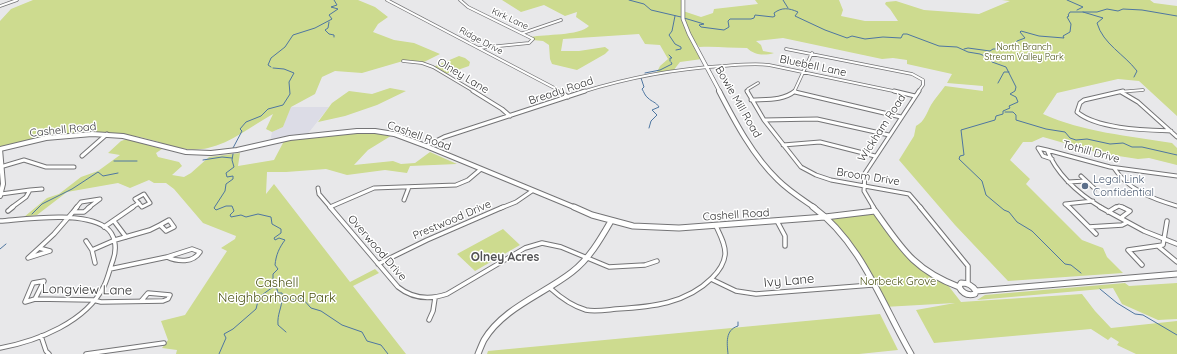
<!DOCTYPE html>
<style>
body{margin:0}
canvas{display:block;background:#e8e8ea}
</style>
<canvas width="1177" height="354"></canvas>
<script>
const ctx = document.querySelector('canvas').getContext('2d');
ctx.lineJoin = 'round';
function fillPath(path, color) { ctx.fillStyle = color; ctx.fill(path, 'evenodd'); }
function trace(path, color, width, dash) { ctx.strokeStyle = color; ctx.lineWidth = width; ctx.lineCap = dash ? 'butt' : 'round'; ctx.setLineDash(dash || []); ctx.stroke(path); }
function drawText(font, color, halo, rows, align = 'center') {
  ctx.font = font + ' Quicksand,sans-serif'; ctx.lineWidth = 3; ctx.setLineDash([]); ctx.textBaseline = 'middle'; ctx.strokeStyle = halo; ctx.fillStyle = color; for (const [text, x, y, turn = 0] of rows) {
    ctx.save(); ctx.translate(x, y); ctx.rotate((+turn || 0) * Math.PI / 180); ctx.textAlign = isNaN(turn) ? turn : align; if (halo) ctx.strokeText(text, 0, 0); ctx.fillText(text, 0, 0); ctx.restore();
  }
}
fillPath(new Path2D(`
 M290 107H329L306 136 270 142 272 132 283 127Z`), '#dcdce6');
fillPath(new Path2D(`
 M33 0H358L375 7 388 17 378 24 373 32 394 40 414 43 440 54 422 63 403 61 362 73 335 71 322 77 315 94 291 107 283 127 272 132 266 129 273 114C253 125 231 143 208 148 182 154 158 139 133 136 87 129 44 136 0 147V21L11 9Z
 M502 0H683V11L701 17 713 13 714 9 758 4 755 0H839L843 10 841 16 865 21H898L890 9 885 4 886 2 896 1 924 10 979 14 1010 1 1002 0H1150L1154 3 1177 6V116L1139 81 1118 79 1057 93 1043 114C1083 132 1129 136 1172 143L1177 148V165L1149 158 1138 159 1099 153 1043 137 1032 142H1023L1010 160 1030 179 1026 184 1082 240 1103 248 1107 257 1123 273 1008 281 955 225 899 160 914 136 916 126C925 121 926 114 931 105 935 98 941 92 945 86L983 91V86L947 83 952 74 907 64V60L893 58 882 59 783 38 756 41 761 45 763 51 774 53C764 56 754 55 747 48 731 48 715 46 699 47L698 45H695L702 59 680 62 673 71 656 74 660 66 668 59 660 45 645 44 639 34 563 39 561 51H579L605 47 609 50 605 54 577 70 552 64 550 59 549 45 543 41 533 40 531 37C545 34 579 36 589 26L576 17 577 12 565 16 544 5 521 12Z
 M459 56 465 58 470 62 469 66 446 74 433 67Z
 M390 88 406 91 377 105 345 116 318 122 332 103 349 91 372 94Z
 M357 131 394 134 368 150 354 165 393 161 401 164 415 163 430 152 457 164 410 166 407 173 385 170 347 175 326 169 286 172H267L266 194 274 184 350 282 375 269 379 273 353 286 406 354H176L177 350 162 348 168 340 161 321 185 315 227 251 221 248 235 239 236 236 203 223 174 189 166 183H154L149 180 130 188 118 183 67 192 37 215 24 217 47 198 59 194 81 177 98 171 120 155 108 153 121 141 127 139 162 149 156 153 158 157 179 162 182 166 172 175 184 177 191 173 209 157 240 153 238 166 274 160 284 141 290 138Z
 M875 211 916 265 923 271 947 284 961 302 1082 294 1095 311 1111 328 1177 321V354H1136L1117 345 1119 342 1111 337 1108 340 1091 329 934 343 916 310 955 303 884 307 854 254 825 217Z
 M503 229 520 245 475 271 457 254Z
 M1125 283 1129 286 1177 283V319L1158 320 1122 304 1113 288 977 300 985 295Z
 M880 314 898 350 859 354H487L488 351Z`), '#cddb8f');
trace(new Path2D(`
 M629 0 644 4 651 10 681 17
 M783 0 788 8
 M1067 0 1083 7 1077 10
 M1083 12 1103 18 1097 23C1103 44 1124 54 1137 71L1134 77
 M675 16 672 31 669 35 675 44 681 47V49L676 50
 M684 18 704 24 699 25 701 27 724 30 729 27 728 21 730 19H751L754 18 755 15 773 17 775 16 774 13C782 7 789 8 798 12L795 16 825 30 847 38 852 36 865 39 883 37 901 38 903 34H907L939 46 957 47 968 52 980 54 989 58 992 62 1006 67 1016 87 1015 91 1010 94 1016 97 1018 102 1009 106 1010 108 1003 111V114L996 116 995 120 961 130 964 155 960 156 959 159 982 181 986 195 1004 210 1009 212 1017 222 1032 231 1065 264 1071 265 1081 273
 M329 22 328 28 325 30 329 34 334 35V37
 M964 49 968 48 990 51 993 49H1003L1004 47 1013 46 1017 41 1025 38 1020 32 1021 31 1039 36 1064 38 1063 36 1070 32 1071 24 1067 17 1069 16 1068 15 1070 12H1097L1107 9 1118 11 1123 9 1142 10 1177 16
 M669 55 672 58H670V61
 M271 67 268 65 271 58 285 47 293 35 315 28 332 19 329 15 338 9 331 7 337 5 334 0
 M645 73 660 70 672 64 671 62
 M641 78 644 87 642 89C644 92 645 96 648 98 652 102 656 102 659 107L652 110 657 115 651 121 649 128
 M998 83 1004 72H1009
 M1005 112H1013L1016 115V120L1046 129 1065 132 1070 138 1076 140 1087 139 1110 144 1123 143 1132 147H1142L1177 155
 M233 148 242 131 240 129 246 122 261 116 268 109 283 105 290 94 289 82 294 73 284 69 273 68
 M233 154 232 160 234 167 226 173 227 177 233 176V179L226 184 225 191 214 208 216 210 226 206H232L234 211 230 215 231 217 241 215 246 217 258 214 271 217 272 224 281 229V233L274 238 275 240 279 238 285 240C279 248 276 255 275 265L278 269 273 274V287L277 289 278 293H282L283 298 295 300 302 298 311 308 321 311 342 325 362 332 367 341 381 345 388 354
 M203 160 222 157 232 158
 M114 161H137
 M32 214 42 204 72 189 98 172 103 176 118 173
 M0 249 6 244
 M1100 289 1117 303 1135 314 1143 315 1177 335
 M282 298C282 308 277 314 278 325L286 332
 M219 354 226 338 224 334 233 329 256 309 259 297 273 287
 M728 354C727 343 725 330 738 326V322`), '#4e76a1', 1);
const streetFar2 = new Path2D(`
 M387 0 562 92
 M460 0 468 7 533 39 529 43 479 48
 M0 6 17 0
 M523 33 561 20
 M786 49 912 74 923 80V85L918 92
 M403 61 422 63 433 67 475 92
 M582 92C630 77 672 69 723 66 738 65 754 63 769 65L898 92
 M747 92 748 89 758 83
 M794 92 812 53
 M795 92H797
 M1118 92 1143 90`);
const streetFar1 = new Path2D(`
 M473 91 502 109 510 116
 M560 91 568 97
 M747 91 764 120 801 167 816 175 831 180 909 194 921 208
 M894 91 915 96
 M1123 91 1084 100 1080 103 1077 112C1097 129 1145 130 1171 131
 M795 92 901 117
 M1121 92 1138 102 1177 137
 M751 100C766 99 783 101 795 91
 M764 120 817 119 889 135
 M783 145 820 142 875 156
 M426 146 444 137 585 91
 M1047 150 1038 148 1043 156 1052 159
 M82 156 107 134
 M0 167 24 160 46 167H74
 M1114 168C1128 190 1153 199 1177 206
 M1081 176 1095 189
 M1068 182 1086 181
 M318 188 319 194 331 208
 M30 190 42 189
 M1 194 30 190 26 197 11 208
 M144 194 150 203 142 207 135 199Z
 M404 200 409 187
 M330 207 374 188 456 185 468 180 481 169
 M76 208 81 202 100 199 88 208
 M131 208 139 203
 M501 208 516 202 532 191
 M874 208 864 191 865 173 919 91
 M1070 208 1065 204 1093 201
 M1102 208C1079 194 1057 175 1047 150L1110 167 1177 176
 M1115 208 1119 206 1124 208`);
const street = new Path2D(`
 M77 207 73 212H84L90 207
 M330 207 398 287C413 299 429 300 447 294L525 248 542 243 561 247 609 267 645 265 657 261
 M873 207 875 211
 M920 207 968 266V284
 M1069 207 1089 227 1122 225 1126 223
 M1100 207 1144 231 1177 244
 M8 211 13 207
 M1108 212 1116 207
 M1122 217 1130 211 1122 207
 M169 220 174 227 166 231 160 225Z
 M0 221C27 219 82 211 105 227 116 234 117 249 113 260 110 268 108 278 104 286 86 322 38 341 0 348
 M114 221 126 237
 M777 221 785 236V246
 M104 227 133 207
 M1089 227 1096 234
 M86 241 92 250
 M1159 247 1177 262
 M39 248 50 251 28 258Z
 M39 248 54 234 73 212
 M192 249 200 252C193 263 178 262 167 257Z
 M95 263 92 250 115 240 150 230 160 225
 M378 264 427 240 503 207
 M1142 265 1128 250 1163 245 1167 221
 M110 269 167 257
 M711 279 736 291 756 294 872 285
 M550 288C561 298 572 306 586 310 595 312 606 310 616 309 651 307 686 304 712 278 718 272 724 264 725 255 726 245 720 235 716 226
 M25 302 33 283 44 281 35 299 93 300 101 302 163 301 168 299 170 295 148 293 142 300
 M25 302 35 299
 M429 320 433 311 435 298
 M41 336 46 351 49 354
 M86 354 164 343`);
const secondaryFar2 = new Path2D(`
 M683 0V19L689 34 720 92`);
const secondaryFar1 = new Path2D(`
 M719 91C735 122 753 156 778 180 789 191 802 199 815 208
 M0 149 46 138 92 134 123 136 186 152 211 153 237 150 290 138 357 131H375L394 134 426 146 576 208
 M0 149 3 184 0 196`);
const secondary = new Path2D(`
 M574 207 592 215 633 226 679 228 825 217 875 211C902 249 914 270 959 287
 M813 207C861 242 882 304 911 354
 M959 287C963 294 968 296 975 294L976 291
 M959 287 961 283C968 283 972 285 976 291
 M976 291 1177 274
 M478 354C480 349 482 344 484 340 503 308 544 294 572 272 589 259 600 240 611 221`);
trace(streetFar2, '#747476', 3.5);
trace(streetFar1, '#747476', 5);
trace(street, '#747476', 5.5);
trace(secondaryFar2, '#747476', 4.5);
trace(secondaryFar1, '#747476', 6);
trace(secondary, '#747476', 7);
trace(streetFar2, '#fff', 2);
trace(streetFar1, '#fff', 3);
trace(street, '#fff', 3.5);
trace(secondaryFar2, '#fff', 3);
trace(secondaryFar1, '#fff', 4);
trace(secondary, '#fff', 5);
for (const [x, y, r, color] of [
 [1085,186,4,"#5c6f8a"]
]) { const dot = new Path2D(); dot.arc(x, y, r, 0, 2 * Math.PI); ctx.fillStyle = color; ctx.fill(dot); trace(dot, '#fff', 1.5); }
drawText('9px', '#313132', '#fff', [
 ["Kirk Lane",510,19,25],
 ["Ridge Drive",481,41,28]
]);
drawText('9px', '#474f0f', '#fff', [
 ["North Branch",1024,47],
 ["Stream Valley Park",1024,57]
]);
drawText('11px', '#313132', '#fff', [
 ["Bluebell Lane",813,66,12],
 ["Olney Lane",463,76,31],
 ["Bready Road",561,91,-18],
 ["Bowie Mill Road",738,102,60],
 ["Wickham Road",882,128,-57],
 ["Cashell Road",63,130,-6],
 ["Cashell Road",419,136,20],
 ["Tothill Drive",1091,152,15],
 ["Broom Drive",868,177,9],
 ["Cashell Road",736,215,-4],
 ["Prestwood Drive",452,220,-23],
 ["Overwood Drive",377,248,49]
]);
drawText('11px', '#4e5e75', '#fff', [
 ["Legal Link",1093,180],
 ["Confidential",1093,193]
], 'left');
drawText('11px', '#474f0f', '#fff', [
 ["Norbeck Grove",898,282]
]);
drawText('bold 12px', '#525254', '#fff', [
 ["Olney Acres",505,257]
]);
drawText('13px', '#313132', '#fff', [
 ["Ivy Lane",789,281,-5],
 ["Longview Lane",87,290,1]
]);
drawText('13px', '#474f0f', '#fff', [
 ["Cashell",277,283],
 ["Neighborhood Park",277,298]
]);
</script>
